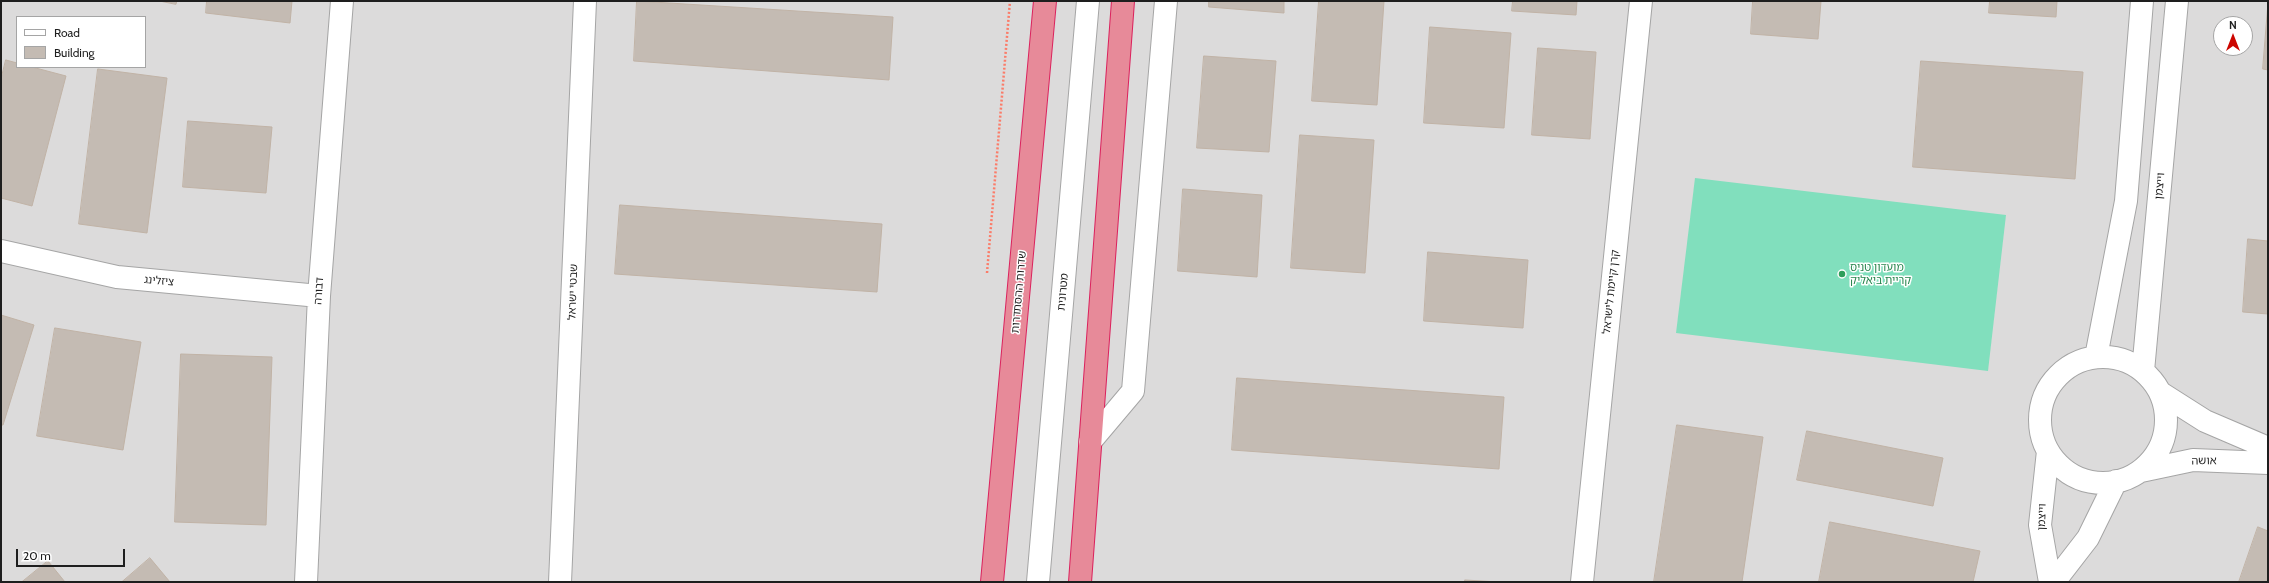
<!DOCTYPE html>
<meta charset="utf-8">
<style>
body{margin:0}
#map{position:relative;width:2269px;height:583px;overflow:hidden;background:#efece4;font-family:Cabin,sans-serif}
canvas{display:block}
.frame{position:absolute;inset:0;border:2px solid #1e1e1e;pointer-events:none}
.legend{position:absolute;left:16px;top:16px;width:130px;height:52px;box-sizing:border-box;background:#fff;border:1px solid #a5a5a5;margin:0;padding:5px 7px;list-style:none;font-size:12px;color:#1e1e1e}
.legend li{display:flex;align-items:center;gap:8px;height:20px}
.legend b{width:20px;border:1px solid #a5a5a5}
.north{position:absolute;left:2213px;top:16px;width:40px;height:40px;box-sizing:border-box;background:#fff;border:1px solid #a5a5a5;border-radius:50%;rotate:0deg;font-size:11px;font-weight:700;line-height:16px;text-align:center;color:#1e1e1e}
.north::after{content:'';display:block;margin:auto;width:14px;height:18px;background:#cc0600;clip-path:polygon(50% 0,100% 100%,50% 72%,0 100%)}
.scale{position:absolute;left:16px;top:549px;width:109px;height:18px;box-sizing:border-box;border:2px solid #1e1e1e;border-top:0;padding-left:5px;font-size:12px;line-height:14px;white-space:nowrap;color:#1e1e1e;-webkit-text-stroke:3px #fff;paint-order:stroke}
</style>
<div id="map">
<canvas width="2269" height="583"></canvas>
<div class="frame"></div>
<ul class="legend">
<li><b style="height:5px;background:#fff"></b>Road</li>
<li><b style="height:11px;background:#c4bbb3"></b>Building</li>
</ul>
<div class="north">N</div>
<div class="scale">20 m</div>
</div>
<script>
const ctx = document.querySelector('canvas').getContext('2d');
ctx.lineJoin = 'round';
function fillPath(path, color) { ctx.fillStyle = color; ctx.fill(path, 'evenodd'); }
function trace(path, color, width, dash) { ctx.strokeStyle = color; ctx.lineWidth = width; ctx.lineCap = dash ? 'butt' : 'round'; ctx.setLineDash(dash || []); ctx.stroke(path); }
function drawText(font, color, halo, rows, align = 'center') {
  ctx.font = font + ' Cabin,"Noto Sans Hebrew",sans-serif'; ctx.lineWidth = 3; ctx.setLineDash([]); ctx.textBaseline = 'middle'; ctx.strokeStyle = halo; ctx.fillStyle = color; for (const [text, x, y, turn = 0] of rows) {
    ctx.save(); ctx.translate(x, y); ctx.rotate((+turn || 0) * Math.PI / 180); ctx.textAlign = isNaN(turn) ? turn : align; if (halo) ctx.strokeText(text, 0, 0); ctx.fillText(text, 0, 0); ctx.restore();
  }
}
fillPath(new Path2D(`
 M1 1H2268V582H1ZM17 17H145V67H17ZM2221 24H2245V48H2221Z`), '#dcdbdb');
fillPath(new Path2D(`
 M1695 178 2006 215 1988 371 1676 333Z`), '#81dfbd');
const building = new Path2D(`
 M160 1H177L176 4Z
 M207 1H292L290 23 206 13Z
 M637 1 893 17 889 80 634 61Z
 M1209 1H1284V13L1209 7Z
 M1319 1H1384L1377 105 1312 101Z
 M1513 1H1577L1576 15 1512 11Z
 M1753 1H1821L1818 39 1751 34Z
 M1990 1H2057L2056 17 1989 13Z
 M2268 3V70L2263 69Z
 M1430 27 1511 33 1504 128 1424 123Z
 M1538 48 1596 52 1590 139 1532 135Z
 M1204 56 1276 61 1269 152 1197 148Z
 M6 60 17 63V67H32L66 76 32 206 1 198V79Z
 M1921 61 2083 72 2075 179 1913 167Z
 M98 69 167 78 147 233 79 224Z
 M188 121 272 127 266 193 183 187Z
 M1300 135 1374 140 1365 273 1291 268Z
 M1183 189 1262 195 1257 277 1178 271Z
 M620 205 882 224 877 292 615 274Z
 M2248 239 2268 241V314L2243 312Z
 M1428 252 1528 260 1523 328 1424 321Z
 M1 315 34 325 3 425H1Z
 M55 328 141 342 123 450 37 436Z
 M181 354 272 357 266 525 175 522Z
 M1237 378 1504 397 1499 469 1232 450Z
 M1677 425 1763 437 1742 582H1654Z
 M1807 431 1943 458 1933 506 1797 480Z
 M1830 522 1980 551 1973 582H1819Z
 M2258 527 2268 531V582H2239Z
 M150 558 170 582H122Z
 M48 561 65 582H22Z
 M1465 580 1499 582H1465Z`);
fillPath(building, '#c4bbb3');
trace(building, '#c1b3a6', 1);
const minor = new Path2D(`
 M1 251 117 277 319 296
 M2096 357 2126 201 2142 1
 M2040 420a63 63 0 1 1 126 0a63 63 0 1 1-126 0Z
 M2143 371 2177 1
 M2161 393 2205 421 2268 448
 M1090 442 1133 391 1166 1
 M2048 451 2040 525 2050 582
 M2141 471 2193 460 2268 463
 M306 582 319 296 342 1
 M560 582 585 1
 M1038 582 1088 1
 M1582 582 1641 1
 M2054 582 2088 538 2116 481`);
const highway = new Path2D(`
 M992 582 1045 1
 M1080 582 1123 1`);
trace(minor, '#a5a5a5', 24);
trace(highway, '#db225d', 24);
trace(new Path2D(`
 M987 273 1010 1`), '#fb7c69', 2.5, [2, 2]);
trace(minor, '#fff', 22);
trace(highway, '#e78a99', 22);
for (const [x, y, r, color] of [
 [1842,274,4,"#2e9e5b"]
]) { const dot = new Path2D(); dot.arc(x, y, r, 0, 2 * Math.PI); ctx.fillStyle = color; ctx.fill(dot); trace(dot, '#fff', 1.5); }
drawText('11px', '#1e1e1e', '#fff', [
 ["וייצמן",2160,186,-85],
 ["ציזלינג",159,281,5],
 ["דבורה",319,291,-86],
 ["שבטי ישראל",573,292,-88],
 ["שדרות ההסתדרות",1019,292,-85],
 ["מטרונית",1063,292,-85],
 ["קרן קיימת לישראל",1611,292,-84],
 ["אושה",2204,461,-1],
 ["וייצמן",2042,517,-88]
]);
drawText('11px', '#27864d', '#fff', [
 ["מועדון טניס",1850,268],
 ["קריית ביאליק",1850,281]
], 'left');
</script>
